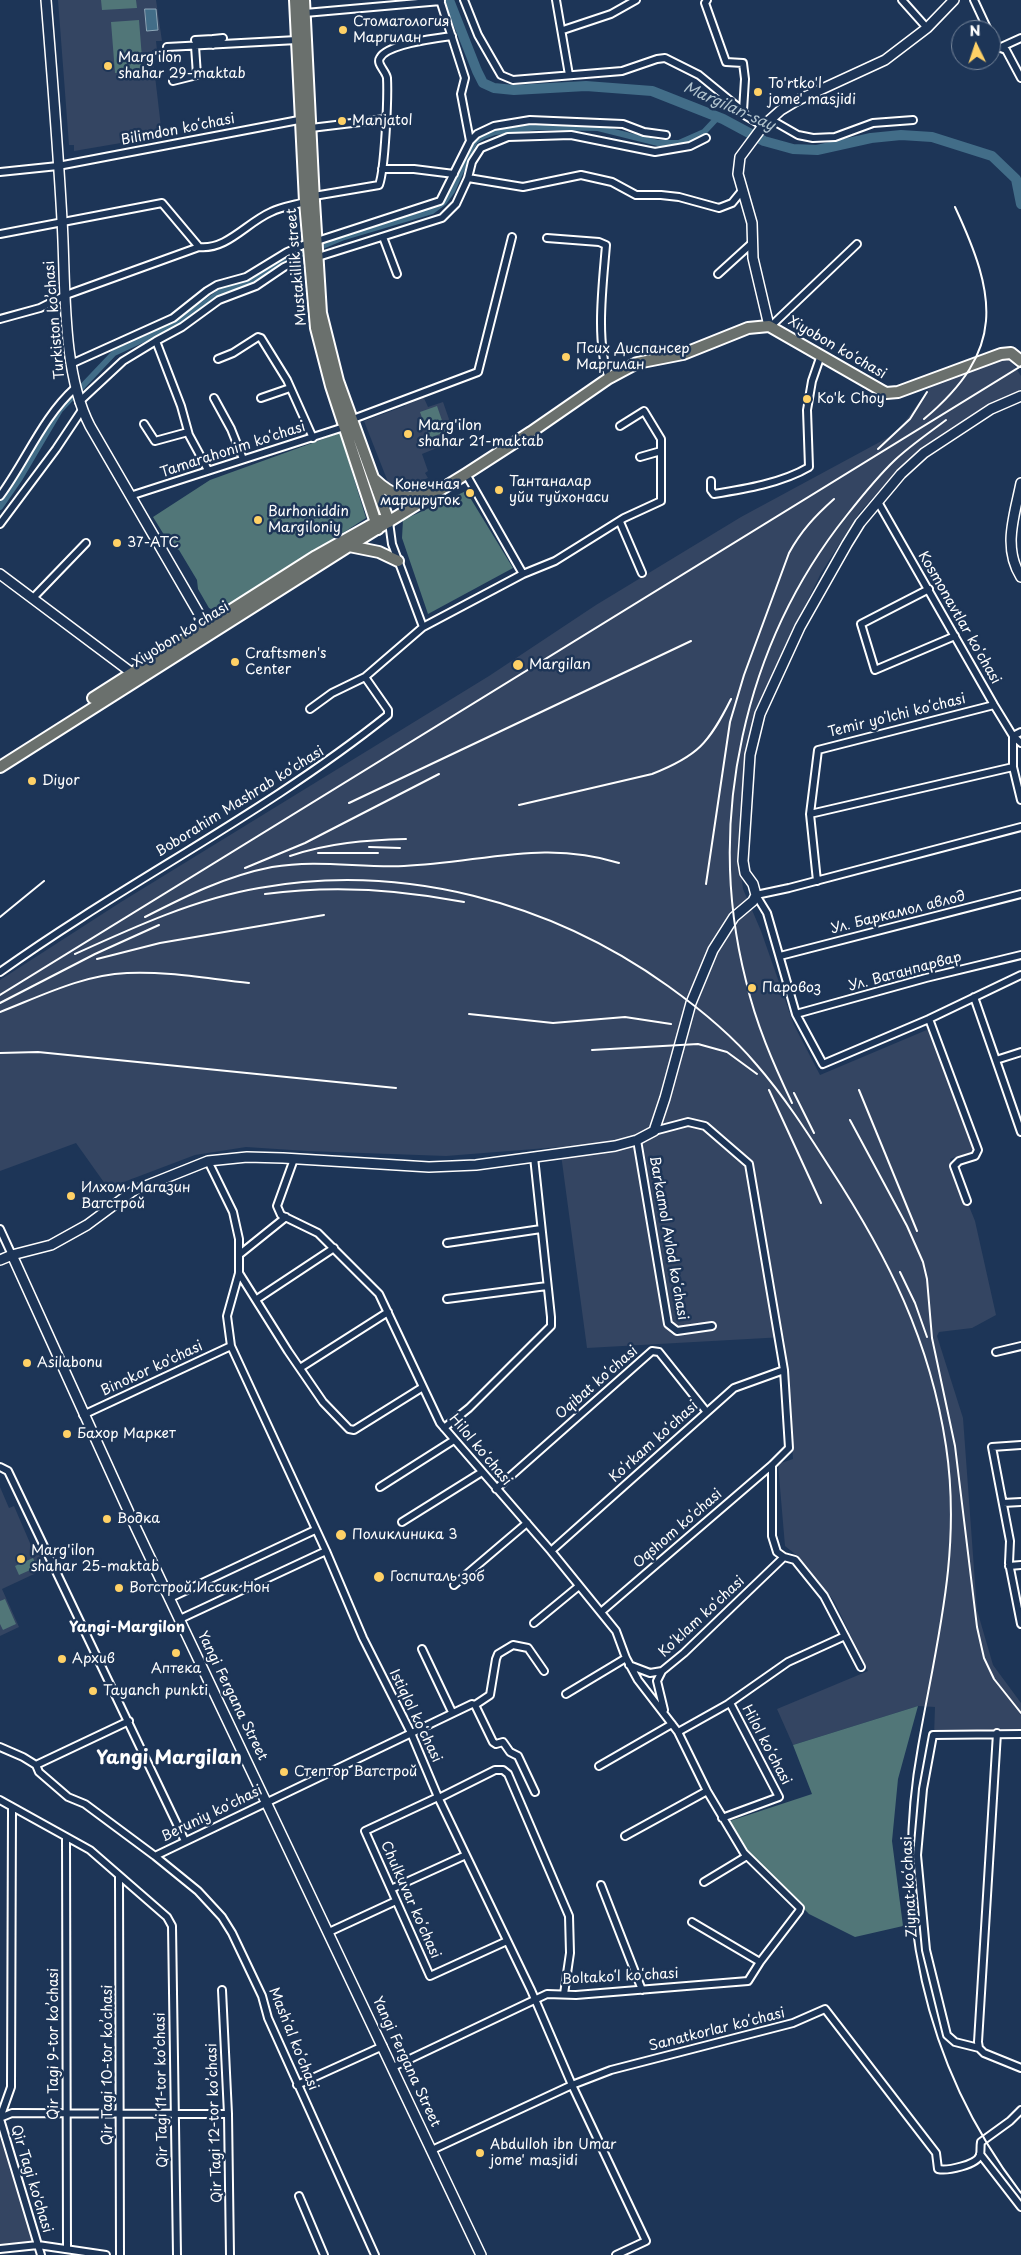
<!DOCTYPE html>
<meta charset="utf-8">
<style>
body{margin:0}
#map{position:relative;width:1021px;height:2255px;overflow:hidden;background:#1d3557;font-family:"Playpen Sans",sans-serif}
canvas{display:block}
.north{position:absolute;left:951px;top:20px;width:50px;height:50px;box-sizing:border-box;background:#1d3557;border:1px solid #77869a;border-radius:50%;rotate:356deg;font-size:14px;font-weight:700;line-height:20px;text-align:center;color:#fff}
.north::after{content:'';display:block;margin:auto;width:18px;height:22px;background:#ffd166;clip-path:polygon(50% 0,100% 100%,50% 72%,0 100%)}
</style>
<div id="map">
<canvas width="1021" height="2255"></canvas>
<div class="north">N</div>
</div>
<script>
const ctx = document.querySelector('canvas').getContext('2d');
ctx.lineJoin = 'round';
function fillPath(path, color) { ctx.fillStyle = color; ctx.fill(path, 'evenodd'); }
function trace(path, color, width, dash) { ctx.strokeStyle = color; ctx.lineWidth = width; ctx.lineCap = dash ? 'butt' : 'round'; ctx.setLineDash(dash || []); ctx.stroke(path); }
function drawText(font, color, halo, rows, align = 'center') {
  ctx.font = font + ' "Playpen Sans",sans-serif'; ctx.lineWidth = 5; ctx.setLineDash([]); ctx.textBaseline = 'middle'; ctx.strokeStyle = halo; ctx.fillStyle = color; for (const [text, x, y, turn = 0] of rows) {
    ctx.save(); ctx.translate(x, y); ctx.rotate((+turn || 0) * Math.PI / 180); ctx.textAlign = isNaN(turn) ? turn : align; if (halo) ctx.strokeText(text, 0, 0); ctx.fillText(text, 0, 0); ctx.restore();
  }
}
fillPath(new Path2D(`
 M58 0H156L162 41H156L157 50H152L162 136 74 151V145H69Z
 M1006 358 1012 362 1021 376V389L1013 397 939 438 897 471 860 512 821 573 766 687 749 738 741 795 738 843 743 889 761 931 794 1025 820 1075 929 1029 974 1151 950 1159 975 1221 996 1315 972 1328 939 1332 937 1336 963 1418 977 1610 993 1665 1021 1703V1736H934L935 1707 918 1706 793 1745 777 1709 868 1671 834 1601 800 1558 785 1546 778 1464 793 1459 784 1337 587 1348 560 1147 446 1156 307 1151 246 1147 195 1155 108 1188 76 1143 0 1171V980L121 902 489 676 596 605 741 517 889 437 904 423 930 387 956 374Z
 M423 396 428 407 443 402 450 422 444 425 449 443 422 454 428 471 425 473 428 478 408 486 398 487 388 482 364 421 405 406 404 403Z
 M0 1487 9 1508 14 1506 33 1550 38 1548 47 1568 2 1589 19 1627 0 1636Z
 M0 2132 8 2151 34 2241 0 2245Z`), '#344562');
fillPath(new Path2D(`
 M101 0H136L137 8 102 10Z
 M139 20 143 71 115 73 111 22Z
 M437 406 446 432 429 438 420 412Z
 M340 433 366 518 219 613 209 608 198 589 197 580 179 550 171 546 153 517 210 480Z
 M466 491 513 568 428 614 402 538 403 520Z
 M33 1558 37 1567 19 1575 15 1566Z
 M5 1599 16 1624 3 1630 0 1624V1601Z
 M918 1706 898 1779 892 1841 903 1926 855 1937 809 1914 750 1854 730 1821 812 1794 793 1745Z`), '#517678');
const water = new Path2D(`
 M145 9H156L158 30 147 31Z`);
fillPath(water, '#426d88');
trace(water, '#8ea7b8', 1);
trace(new Path2D(`
 M0 507 20 478 60 410 114 353 176 324 222 291 257 278 291 259 344 237 432 211 444 202 452 191 469 153 475 141 484 136 495 132 538 127 598 128 658 143H679L704 132 718 117`), '#426d88', 6);
trace(new Path2D(`
 M449 0 477 71 483 83 494 88 514 90 586 86 652 91 723 119 764 141 793 149 817 150 871 138 901 135 932 137 992 156 1016 179 1021 204`), '#426d88', 10);
const minor = new Path2D(`
 M440 0 465 78 461 94 470 141
 M464 0 478 35 501 75 513 80 622 71 657 59 665 58 699 75 743 111 746 116 763 126
 M556 0 569 75
 M707 0 705 3 726 62 743 63 745 79 743 111
 M902 0 927 28
 M974 0 988 30
 M305 13 441 1
 M563 30 611 14 636 0
 M991 36 996 46 1006 50 1021 78
 M213 39 223 38
 M195 40 213 39V45
 M167 47 297 40
 M999 48 1021 38
 M173 81 197 75 195 46
 M770 119 798 135 813 138 835 137 873 123 913 120
 M311 128 385 119
 M382 169H414L454 174
 M0 172 58 166 304 119
 M468 178 472 162 481 148 508 137 571 135 655 152 690 146 706 138
 M314 196 379 185C385 169 388 98 387 78 386 71 376 64 380 58 387 44 437 38 452 36
 M0 234 162 203 199 247C227 250 246 223 271 212 281 207 294 205 305 202
 M383 237 397 274
 M547 238 599 242 606 245C603 283 595 342 609 378
 M317 241 440 201 470 141 477 134 494 126 530 120 623 124 644 132 666 135
 M318 257 442 218 456 204 468 178 523 187 581 175 612 182 636 195H661L679 197 719 208 732 203 741 192
 M718 274 751 244
 M0 319 40 308 66 295 199 247
 M771 326 857 244
 M156 341 182 327 219 300 256 286 284 267 295 262
 M218 359 233 353 258 337 261 338 287 380 313 438
 M71 364 173 318 207 291 217 285 246 277 287 252 308 243
 M214 398 231 429 243 459
 M261 398 290 388
 M79 402 123 361 156 341 181 406 189 435 208 470
 M353 419 478 372 512 237
 M144 424 155 441 188 432
 M640 457 661 451
 M466 474 523 574
 M711 481V490L714 494C745 489 782 483 809 467L807 410 812 381 821 355
 M0 496C26 461 42 418 75 388
 M130 496 344 427
 M878 502 994 705 1013 736 1021 743
 M389 522 392 544 423 627 523 574 555 561 624 518 661 501V439L644 411 620 426
 M620 522 642 573
 M0 524 56 449 82 410
 M929 589 861 624 875 670 955 636
 M33 598 86 543
 M310 709 332 693 365 677
 M1021 732 1013 736V767L1021 800
 M810 814 1013 767
 M1021 827 789 888 756 895 767 913 796 1014 823 1064 929 1019 1021 975
 M817 881 810 814 818 750 994 705
 M780 956 1021 894
 M0 972C126 882 267 812 388 715V710L365 677 423 627
 M974 997 1021 1132
 M796 1014 926 978 1021 955
 M929 1019 978 1150 975 1156 959 1161 954 1166 967 1201
 M996 1060 1021 1052
 M637 1140 668 1324 677 1331 712 1326
 M294 1159 277 1206 281 1215 318 1233 379 1294 440 1423 551 1551 616 1631 626 1658 638 1680 678 1732 707 1791 744 1853 800 1908 799 1911 760 1962 748 1981 576 1995 547 1994 393 2067
 M208 1161 233 1212 239 1239V1273L227 1316 231 1346 326 1551 363 1638 411 1733 438 1797 531 1990 572 2085 646 2241 616 2255
 M0 1229 12 1255
 M447 1243 541 1229
 M240 1254 286 1217
 M239 1273 288 1351 323 1402 349 1429 354 1430 423 1387
 M257 1299 334 1248
 M447 1299 547 1286
 M996 1352 1021 1346
 M300 1368 388 1312
 M83 1415 231 1346
 M444 1428 469 1408 551 1326V1317L534 1157
 M1021 1445 992 1447 1010 1541 1009 1563 1021 1624
 M772 1465V1536L777 1552 784 1557 795 1560 824 1596 861 1667
 M0 1467 8 1471 185 1841
 M380 1487 454 1440
 M496 1489 652 1351 659 1352 706 1411
 M1003 1503 1021 1502
 M402 1522 482 1472
 M551 1551 734 1388 784 1370
 M1009 1566 1021 1565
 M454 1585 527 1523
 M170 1598 315 1530
 M601 1612 772 1465 789 1448 784 1370 749 1164 705 1126 688 1122 654 1131
 M180 1619 326 1551
 M534 1623 579 1586
 M422 1649 452 1712
 M629 1665 650 1673 662 1671 684 1653 784 1557
 M662 1671 657 1681 664 1710
 M566 1694 626 1658
 M475 1705 490 1695 496 1659 498 1654 513 1645 528 1648 544 1671
 M678 1732 728 1704 788 1662 845 1636
 M997 1733 978 2042 979 2048 984 2053 1021 2068
 M0 1747 23 1757 36 1765 39 1772 68 1797 85 1804 155 1856 198 1891 222 1917 232 1933 262 1996 268 2018 375 2255
 M36 1765 129 1721
 M599 1766 672 1724
 M438 1797 365 1831 430 1976 507 1941
 M439 1798 495 1770H503L508 1774 569 1916 570 1953 564 1994
 M0 1800 90 1850 167 1917 172 1926 177 2255
 M722 1818 779 1797 730 1703
 M625 1836 707 1791
 M66 1838 67 2249
 M155 1856 472 1704 475 1705 493 1742 496 1744 503 1742 510 1752 518 1756 535 1792
 M119 1876 120 2255
 M704 1882 747 1856
 M601 1885 642 1990
 M391 1889 466 1855
 M692 1922 760 1962
 M329 1932 396 1901
 M222 1990 228 2114 230 2255
 M979 2048 955 2042 947 2035 926 1950 917 1855 923 1789 933 1735 1021 1734
 M297 2085 383 2046
 M0 2118 11 2087 12 1808
 M0 2118 12 2113 228 2114
 M0 2119 41 2255
 M432 2150 572 2085 611 2070 793 2023 825 2009 936 2153 938 2169C947 2171 977 2165 980 2155 981 2151 980 2147 981 2142L1010 2121 1021 2110
 M980 2154 1021 2207
 M299 2196 324 2255
 M0 2249 38 2245 106 2255`);
const tertiary = new Path2D(`
 M769 326 753 258 752 223 738 174 740 157 763 126 781 110 796 101 885 60 927 28 954 0
 M0 574 132 673
 M12 1255 51 1245 87 1225 133 1191 208 1161 247 1157 283 1158 429 1167 476 1165 615 1146 637 1140 654 1131 665 1098 691 1003 713 950 734 917 753 901 756 895 753 884 745 873 743 861 750 755 760 714 800 627 847 544 860 523 901 474 924 453 991 409 1021 396`);
const secondary = new Path2D(`
 M46 0C52 73 58 147 62 220 66 284 61 370 90 426L209 631
 M1021 483C1015 514 1002 547 1021 577
 M0 1260 12 1255 136 1528 481 2255`);
const primary = new Path2D(`
 M295 0 305 202 316 328 331 386 378 529
 M304 0 314 201 321 313 338 381 389 522
 M374 479C393 497 405 500 431 493
 M349 546 379 552 398 561
 M93 698 316 556 380 520
 M0 767 349 546 466 474 531 432 609 378 637 363 683 354 748 328 769 326 886 393 898 392 1001 354 1011 353 1021 361`);
trace(minor, '#fff', 10);
trace(tertiary, '#fff', 12);
trace(secondary, '#fff', 12);
trace(primary, '#fff', 14);
trace(minor, '#1d3557', 6);
trace(tertiary, '#1d3557', 9);
trace(secondary, '#1d3557', 9);
trace(primary, '#6a706d', 10);
trace(new Path2D(`
 M924 419C1006 350 997 297 955 207
 M878 449 910 419 927 392
 M349 803 691 641
 M519 805 652 774C698 756 709 743 731 699
 M369 847 400 848
 M318 853H378
 M290 856C328 843 366 840 406 839
 M245 868 305 843 439 774
 M706 884 730 722 744 675 789 553C801 531 815 516 834 499
 M265 894C331 885 398 889 464 902
 M0 917 44 881
 M145 917C186 896 226 876 272 867 318 859 359 868 404 866 480 863 544 839 619 863
 M75 954C134 927 195 899 259 888 402 862 551 902 668 986 700 1009 731 1034 756 1064 784 1096 807 1132 830 1168 888 1257 930 1340 946 1446 962 1552 936 1644 918 1747 889 1905 923 2065 1021 2193
 M97 959 160 943 324 915
 M0 995 1021 366
 M0 1003 95 954 159 925
 M0 1012C41 996 82 975 127 973 167 971 209 979 249 983
 M469 1014 553 1023 625 1017 671 1024
 M592 1050 698 1044 727 1052 757 1074
 M0 1053 38 1052 396 1088
 M769 1090 821 1203
 M859 1090 917 1231
 M794 1093 814 1133
 M792 1103C773 1063 756 1024 746 981 705 821 744 644 847 515 862 496 877 477 895 460 911 445 929 433 946 420
 M850 1120 907 1226 923 1262 927 1279 932 1338 955 1446 977 1627 984 1658 994 1679 1021 1713
 M900 1272 915 1303 927 1337`), '#fff', 2);
for (const [x, y, r, color] of [
 [343,30,5,"#ffd166"],
 [108,66,5,"#ffd166"],
 [758,92,5,"#ffd166"],
 [342,121,5,"#ffd166"],
 [566,357,5,"#ffd166"],
 [807,399,5,"#ffd166"],
 [408,434,5,"#ffd166"],
 [499,490,5,"#ffd166"],
 [470,493,5,"#ffd166"],
 [258,520,5,"#ffd166"],
 [117,543,5,"#ffd166"],
 [235,662,5,"#ffd166"],
 [518,665,6,"#ffd166"],
 [32,781,5,"#ffd166"],
 [752,988,5,"#ffd166"],
 [71,1196,5,"#ffd166"],
 [27,1363,5,"#ffd166"],
 [67,1434,5,"#ffd166"],
 [107,1519,5,"#ffd166"],
 [341,1535,6,"#ffd166"],
 [21,1559,5,"#ffd166"],
 [379,1577,6,"#ffd166"],
 [119,1588,5,"#ffd166"],
 [176,1653,5,"#ffd166"],
 [62,1659,5,"#ffd166"],
 [93,1691,5,"#ffd166"],
 [284,1772,5,"#ffd166"],
 [480,2153,5,"#ffd166"]
]) { const dot = new Path2D(); dot.arc(x, y, r, 0, 2 * Math.PI); ctx.fillStyle = color; ctx.fill(dot); trace(dot, '#1d3557', 2); }
drawText('14px', '#fff', '#1d3557', [
 ["Стоматология",353,22],
 ["Маргилан",353,38],
 ["Marg'ilon",118,58],
 ["shahar 29-maktab",118,74],
 ["To'rtko'l",768,84],
 ["jome' masjidi",768,100],
 ["Manjatol",352,121],
 ["Псих Диспансер",576,349],
 ["Маргилан",576,365],
 ["Ko'k Choy",817,399],
 ["Marg'ilon",418,426],
 ["shahar 21-maktab",418,442],
 ["Тантаналар",509,482],
 ["уйи туйхонаси",509,498],
 ["Конечная",460,485,"right"],
 ["маршруток",460,501,"right"],
 ["Burhoniddin",268,512],
 ["Margiloniy",268,528],
 ["37-АТС",127,543],
 ["Craftsmen's",245,654],
 ["Center",245,670],
 ["Margilan",529,665],
 ["Diyor",42,781],
 ["Паровоз",762,988],
 ["Илхом Магазин",81,1188],
 ["Ватстрой",81,1204],
 ["Asilabonu",37,1363],
 ["Бахор Маркет",77,1434],
 ["Водка",117,1519],
 ["Поликлиника 3",352,1535],
 ["Marg'ilon",31,1551],
 ["shahar 25-maktab",31,1567],
 ["Госпиталь зоб",390,1577],
 ["Вотстрой Иссик Нон",129,1588],
 ["Архив",72,1659],
 ["Аптека",176,1669,"center"],
 ["Tayanch punkti",103,1691],
 ["Стептор Ватстрой",294,1772],
 ["Abdulloh ibn Umar",490,2145],
 ["jome' masjidi",490,2161]
], 'left');
drawText('14px', '#fff', '#1d3557', [
 ["Bilimdon koʻchasi",178,130,-11],
 ["Mustakillik street",297,267,-95],
 ["Turkiston ko’chasi",55,320,-95],
 ["Xiyobon koʻchasi",837,348,30],
 ["Tamarahonim koʻchasi",233,450,-18],
 ["Kosmonavtlar koʻchasi",959,618,60],
 ["Xiyobon koʻchasi",181,635,-32],
 ["Temir yoʻlchi koʻchasi",897,716,-14],
 ["Boborahim Mashrab koʻchasi",240,802,-32],
 ["Ул. Баркамол авлод",898,913,-14],
 ["Ул. Ватанпарвар",905,972,-15],
 ["Barkamol Аvlod koʻchasi",668,1238,80],
 ["Binokor ko'chasi",152,1369,-25],
 ["Oqibat koʻchasi",597,1383,-41],
 ["Koʻrkam koʻchasi",654,1442,-42],
 ["Hilol koʻchasi",480,1450,50],
 ["Oqshom koʻchasi",678,1529,-41],
 ["Koʻklam koʻchasi",702,1617,-43],
 ["Yangi Fergana Street",232,1696,64],
 ["Istiqlol koʻchasi",415,1716,64],
 ["Hilol koʻchasi",766,1745,62],
 ["Beruniy koʻchasi",212,1814,-26],
 ["Ziynat koʻchasi",910,1887,-93],
 ["Chulkuvar koʻchasi",410,1900,66],
 ["Boltakoʻl koʻchasi",620,1977,-3],
 ["Sanatkorlar koʻchasi",717,2030,-14],
 ["Mashʻal koʻchasi",293,2039,68],
 ["Qir Tagi 9-tor koʼchasi",54,2044,-90],
 ["Yangi Fergana Street",406,2062,65],
 ["Qir Tagi 10-tor koʼchasi",108,2065,-90],
 ["Qir Tagi 11-tor koʼchasi",162,2090,-91],
 ["Qir Tagi 12-tor koʼchasi",215,2123,-92],
 ["Qir Tagi ko'chasi",31,2179,73]
]);
drawText('italic 15px', '#b3c5cf', '#1d3557', [
 ["Margilan-say",729,107,24]
]);
drawText('bold 15px', '#fff', '#1d3557', [
 ["Yangi-Margilon",127,1628]
]);
drawText('bold 19px', '#fff', '#1d3557', [
 ["Yangi Margilan",169,1759]
]);
</script>
